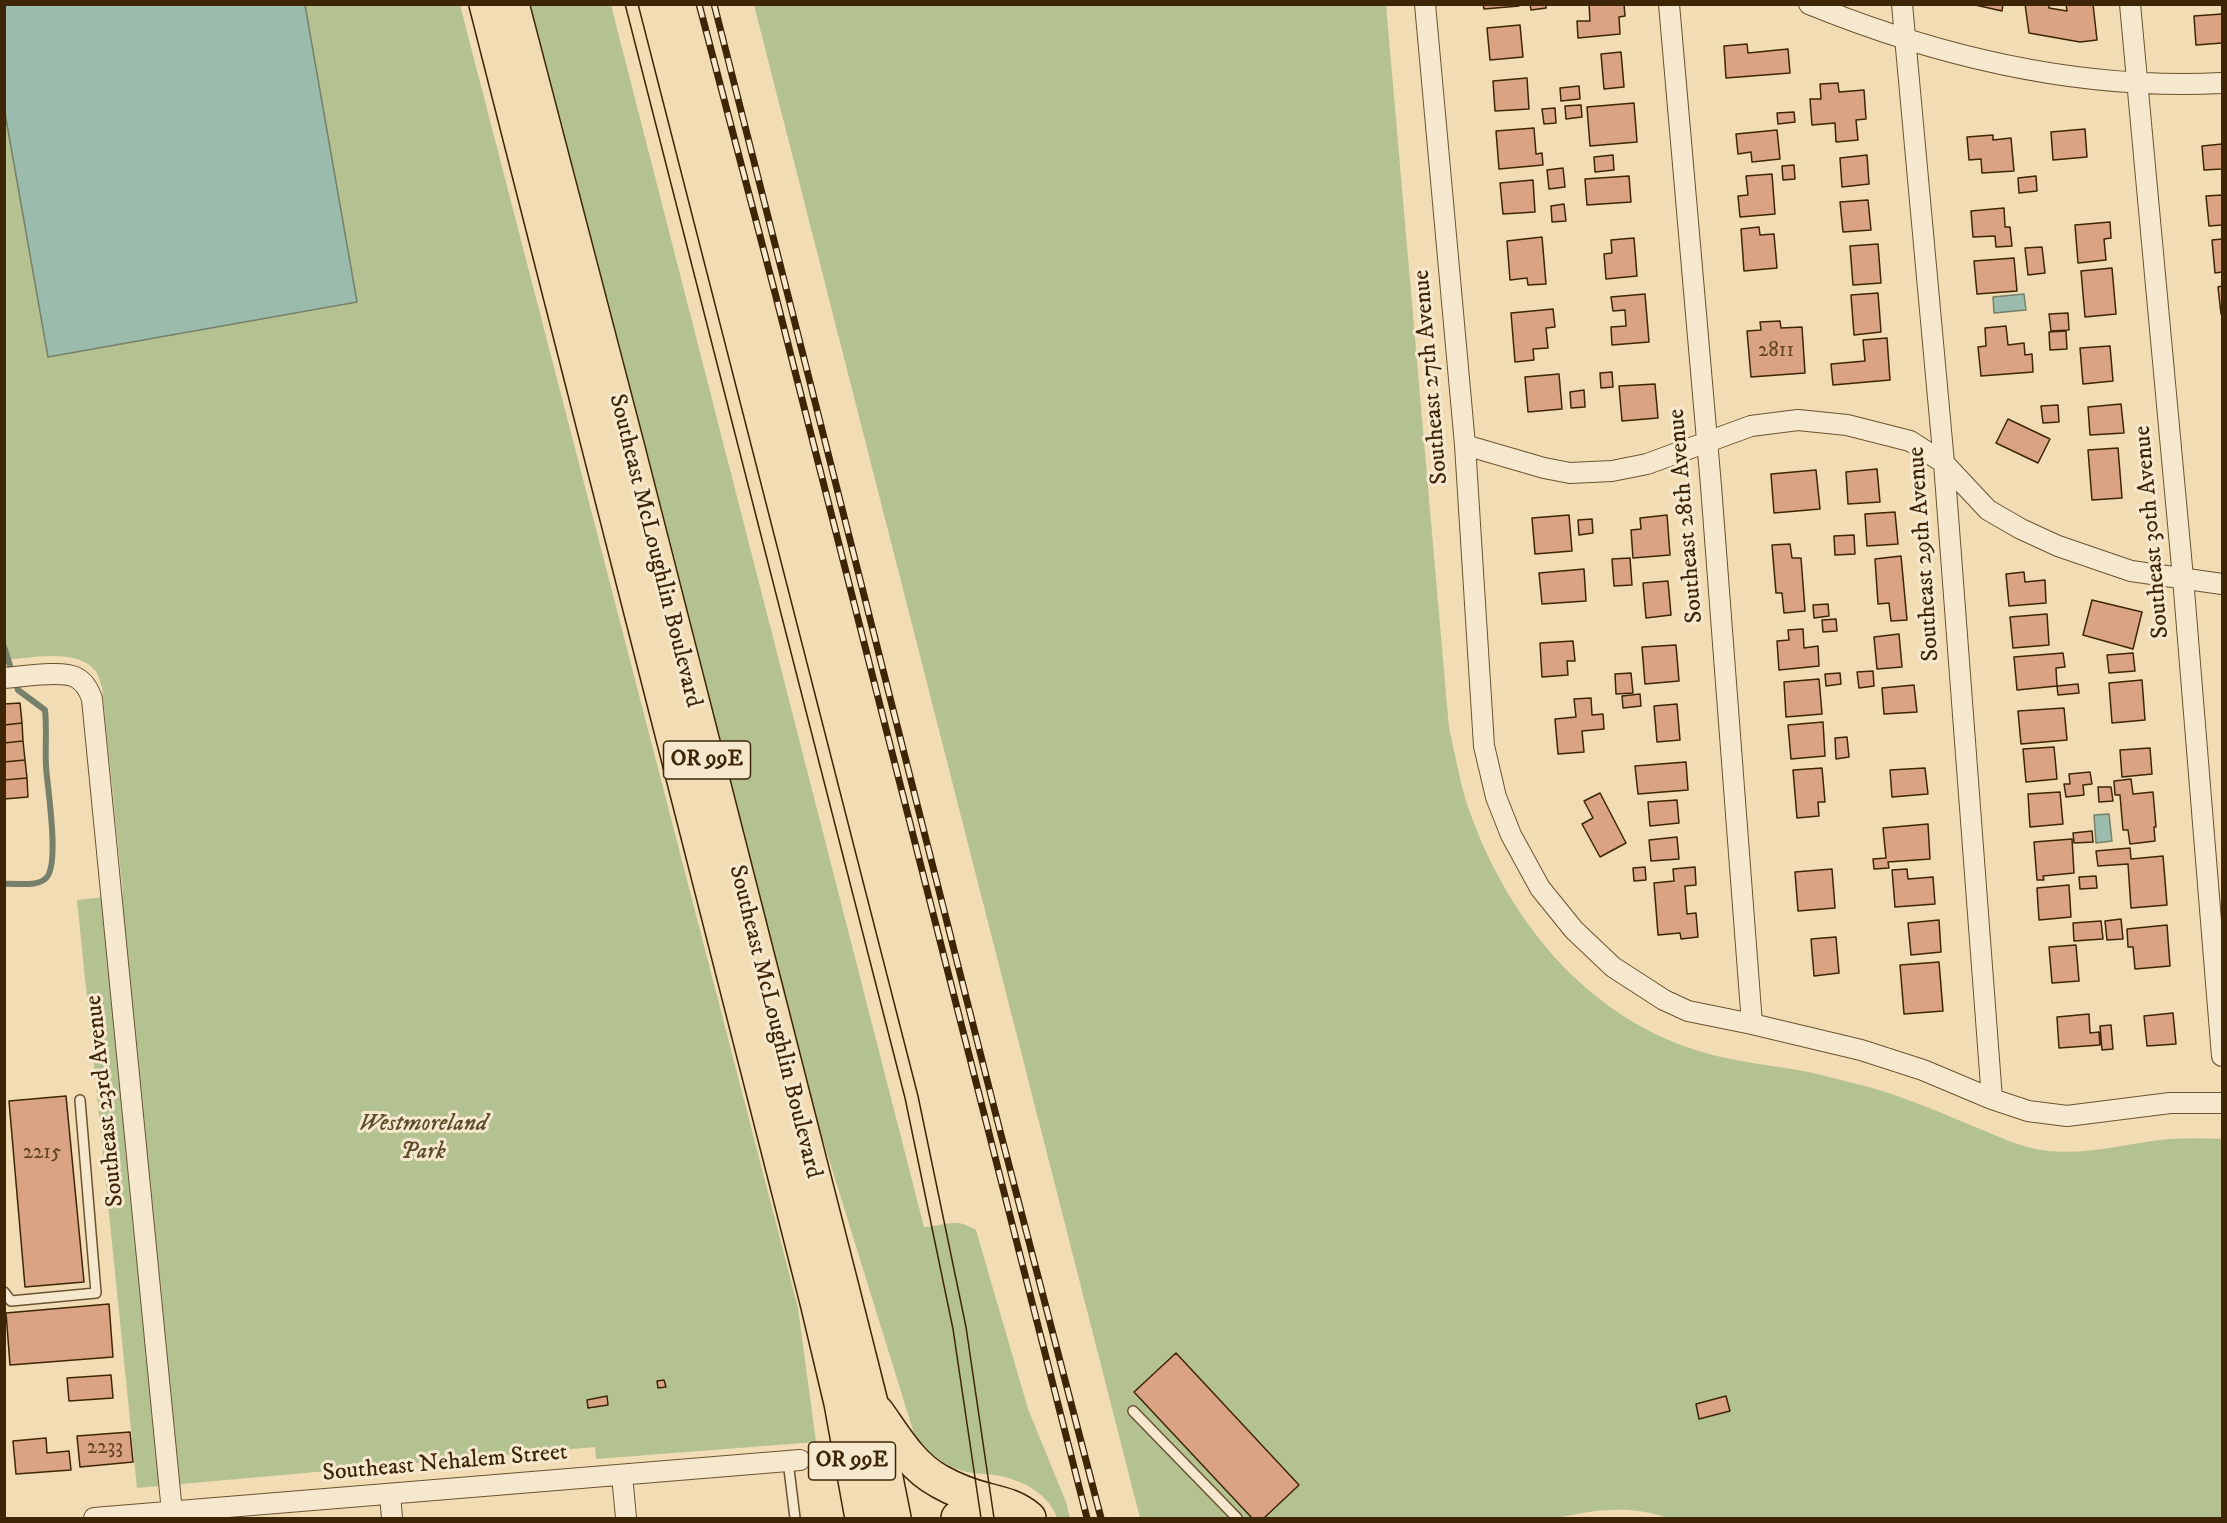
<!DOCTYPE html>
<style>
body{margin:0}
#map{position:relative;width:2227px;height:1523px;overflow:hidden;background:#f1dcb3;font-family:"IM FELL DW Pica",serif}
canvas{display:block}
.frame{position:absolute;inset:0;border:6px solid #3e2505;pointer-events:none}
</style>
<div id="map">
<canvas width="2227" height="1523"></canvas>
<div class="frame"></div>
</div>
<script>
const ctx = document.querySelector('canvas').getContext('2d');
ctx.lineJoin = 'round';
function fillPath(path, color) { ctx.fillStyle = color; ctx.fill(path, 'evenodd'); }
function trace(path, color, width, dash) { ctx.strokeStyle = color; ctx.lineWidth = width; ctx.lineCap = dash ? 'butt' : 'round'; ctx.setLineDash(dash || []); ctx.stroke(path); }
function drawText(font, color, halo, rows, align = 'center') {
  ctx.font = font + ' "IM FELL DW Pica",serif'; ctx.lineWidth = 6; ctx.setLineDash([]); ctx.textBaseline = 'middle'; ctx.strokeStyle = halo; ctx.fillStyle = color; for (const [text, x, y, turn = 0] of rows) {
    ctx.save(); ctx.translate(x, y); ctx.rotate((+turn || 0) * Math.PI / 180); ctx.textAlign = isNaN(turn) ? turn : align; if (halo) ctx.strokeText(text, 0, 0); ctx.fillText(text, 0, 0); ctx.restore();
  }
}
fillPath(new Path2D(`
 M5 5H460L798 1308 816 1442 596 1459 595 1447 137 1488 77 900 123 895 102 687C100 683 99 677 97 673 80 647 30 658 5 660Z
 M530 5H611L924 1227C945 1226 956 1217 976 1230L1028 1409 1066 1502 1070 1518H1057C1050 1496 1026 1482 1004 1477 991 1473 976 1475 963 1471 946 1466 928 1453 916 1440L815 1114Z
 M754 5H1386L1449 728C1455 753 1459 779 1467 804 1505 916 1584 1017 1702 1052 1735 1062 1770 1065 1803 1071 1825 1075 1847 1082 1869 1087 1904 1097 1937 1111 1970 1125 1996 1135 2020 1148 2048 1151 2090 1155 2128 1143 2169 1139 2187 1138 2205 1138 2222 1139V1518H1669C1629 1505 1598 1509 1557 1518H1140Z`), '#b4c291');
const water = new Path2D(`
 M4 5H305L357 302 48 357 5 113Z
 M2024 294 2026 310 1994 313 1993 297Z
 M2109 814 2112 841 2096 843 2094 815Z`);
fillPath(water, '#9bbcad');
trace(water, '#76806a', 1.5);
trace(new Path2D(`
 M4 647 18 690 45 710C47 729 45 747 46 766 47 786 61 868 45 879 35 887 17 883 4 884`), '#76806a', 6);
const building = new Path2D(`
 M1483 4H1519V6L1484 9Z
 M1530 4H1546V8L1531 10Z
 M1589 4H1624L1625 16 1619 17 1620 34 1578 38 1577 21H1590Z
 M1971 4H2003L2002 11Z
 M2025 4H2049V8L2067 11 2066 4H2093L2097 40 2080 42 2029 33Z
 M2222 14V43L2196 45 2194 16Z
 M1520 25 1523 57 1490 60 1487 28Z
 M1747 44 1748 53 1788 49 1790 73 1726 78 1724 46Z
 M1621 52 1624 87 1604 89 1601 54Z
 M1527 78 1529 109 1495 111 1493 81Z
 M1838 83 1839 92 1864 90 1866 119 1856 120 1858 140 1836 142 1835 123 1812 125 1810 99H1821L1820 84Z
 M1579 86 1580 99 1561 101 1560 88Z
 M1634 103 1637 142 1590 146 1587 107Z
 M1581 105 1582 117 1566 119 1565 106Z
 M1555 108 1556 123 1544 124 1542 109Z
 M1794 112 1795 122 1778 124 1777 113Z
 M1534 128 1536 154 1542 153 1543 165 1499 169 1496 131Z
 M2085 129 2087 157 2053 160 2051 132Z
 M1777 130 1780 159 1752 162 1751 152 1738 154 1736 134Z
 M1993 135V140L2011 138 2014 171 1982 173 1981 159 1969 160 1967 137Z
 M2222 144V169L2204 170 2202 146Z
 M1613 155 1614 170 1595 172 1594 157Z
 M1867 155 1869 184 1842 187 1840 158Z
 M1794 165 1795 179 1783 180 1782 166Z
 M1563 168 1565 187 1549 189 1547 170Z
 M1772 174 1775 214 1740 217 1738 196 1748 195 1746 176Z
 M1629 176 1631 202 1587 205 1585 179Z
 M2036 176 2037 191 2019 193 2018 178Z
 M1533 180 1535 212 1503 214 1500 183Z
 M2222 195V225L2209 226 2206 196Z
 M1868 200 1871 230 1843 232 1840 202Z
 M1564 204 1566 221 1552 222 1551 206Z
 M2004 208 2005 227H2010L2012 246 1996 247 1995 236 1973 237 1971 211Z
 M2110 222 2111 238 2104 239 2106 260 2078 263 2075 225Z
 M1759 227 1760 235 1774 234 1777 268 1744 271 1741 229Z
 M1542 237 1546 284 1528 285 1527 278 1510 280 1507 241Z
 M1634 238 1637 276 1606 279 1604 254 1612 253 1611 240Z
 M2222 239V272L2215 273 2212 240Z
 M1878 244 1881 283 1853 285 1850 246Z
 M2042 247 2045 273 2028 275 2025 248Z
 M2014 258 2017 291 1977 294 1974 261Z
 M2112 268 2116 314 2085 317 2081 271Z
 M2222 286V314H2221L2218 287Z
 M1878 293 1881 332 1854 335 1851 295Z
 M1645 294 1649 342 1612 345 1611 327 1626 326 1625 310 1613 311 1611 297Z
 M1553 309 1555 327 1546 328 1548 348 1533 349 1534 360 1515 362 1511 313Z
 M2068 313 2069 330 2051 331 2049 314Z
 M1780 321 1781 328 1802 327 1805 373 1751 377 1747 331 1761 330 1760 322Z
 M2006 326 2008 345 2024 343 2025 355 2032 354 2033 372 1981 376 1978 347 1986 346 1985 328Z
 M2066 331 2067 349 2050 350 2049 332Z
 M1887 338 1890 380 1833 385 1831 364 1865 361 1863 340Z
 M2110 346 2113 381 2083 384 2080 348Z
 M1612 372 1613 387 1601 388 1600 373Z
 M1559 374 1562 409 1528 412 1525 377Z
 M1655 384 1658 418 1622 421 1619 386Z
 M1584 390 1585 407 1571 408 1570 392Z
 M2121 404 2124 433 2090 435 2088 407Z
 M2058 405 2059 422 2043 423 2041 406Z
 M2008 419 2050 439 2038 463 1996 443Z
 M2118 448 2122 498 2092 500 2088 450Z
 M1877 469 1880 502 1848 504 1846 472Z
 M1816 470 1820 509 1774 513 1771 474Z
 M1895 512 1898 544 1867 546 1865 514Z
 M1569 515 1572 551 1535 554 1532 518Z
 M1667 515 1670 555 1633 558 1631 530 1641 529 1640 518Z
 M1592 519 1593 533 1579 535 1578 520Z
 M1854 535 1855 554 1835 555 1834 536Z
 M1790 544 1792 558H1801L1805 611 1784 613 1782 593H1776L1772 545Z
 M1901 556 1907 620 1891 621 1889 603 1878 604 1875 559Z
 M1630 558 1632 585 1614 586 1612 559Z
 M1584 569 1586 601 1542 604 1539 573Z
 M2024 572 2025 582 2045 580 2046 603 2009 606 2006 574Z
 M1668 581 1671 615 1646 618 1643 583Z
 M2092 600 2142 612 2133 649 2083 635Z
 M1828 604 1829 616 1814 618 1813 605Z
 M2047 614 2049 645 2013 648 2010 617Z
 M1836 619 1837 631 1823 632 1822 620Z
 M1803 629 1804 648 1818 646 1819 666 1779 670 1777 641 1789 640 1788 630Z
 M1899 634 1902 667 1877 669 1874 637Z
 M1573 641 1575 661H1567L1568 675 1542 677 1540 643Z
 M1676 645 1679 681 1645 684 1642 647Z
 M2063 653 2065 667 2056 668 2057 686 2017 690 2014 657Z
 M2133 653 2135 671 2109 673 2107 655Z
 M1873 671 1874 686 1859 688 1857 672Z
 M1631 673 1633 693 1616 694 1615 674Z
 M1840 673 1841 684 1826 686 1825 674Z
 M1819 679 1822 714 1786 717 1784 682Z
 M2142 680 2145 720 2112 723 2109 683Z
 M2078 684 2079 693 2058 695 2057 686Z
 M1914 685 1917 712 1884 714 1882 688Z
 M1640 694 1641 706 1623 708 1622 696Z
 M1591 698 1592 715 1603 714 1604 729 1582 731 1584 752 1558 754 1555 719 1576 717 1574 699Z
 M20 703 22 723 4 725V704Z
 M1677 704 1680 740 1657 742 1654 706Z
 M2064 708 2067 740 2021 744 2018 711Z
 M1823 722 1825 756 1791 759 1788 725Z
 M22 723 23 741 4 743V725Z
 M1847 737 1849 757 1836 759 1835 738Z
 M23 741 25 760 4 762V743Z
 M2054 747 2057 779 2026 782 2023 749Z
 M2150 748 2152 774 2122 777 2120 750Z
 M25 760 27 778 4 780V762Z
 M1686 762 1688 790 1638 794 1635 766Z
 M1822 768 1825 802H1818L1819 816 1797 818 1793 770Z
 M1925 768 1928 794 1892 797 1890 770Z
 M2090 772 2092 784 2083 785 2084 795 2066 797 2064 784H2070L2069 774Z
 M27 778 28 797 4 799V780Z
 M2131 779 2133 794 2153 792 2156 827H2154L2155 841 2130 844 2128 830H2123L2120 795H2115L2114 781Z
 M2098 787H2111L2113 801 2099 802Z
 M2060 792 2063 824 2030 827 2028 794Z
 M1600 793 1626 843 1600 857 1582 824 1593 818 1584 801Z
 M1677 800 1679 823 1650 826 1648 802Z
 M1928 824 1930 859 1888 862 1889 868 1874 869 1873 859 1886 858 1883 828Z
 M2092 831 2093 842 2074 843 2073 833Z
 M1677 837 1679 859 1651 861 1649 840Z
 M2072 839 2074 873 2043 876 2044 880H2037L2034 842Z
 M2130 848 2131 859 2163 856 2167 905 2131 908 2128 864 2098 866 2096 851Z
 M1645 867 1646 880 1634 881 1633 868Z
 M1695 867 1696 885 1685 886 1687 914 1696 913 1698 937 1681 939 1680 933 1658 935 1654 883 1674 881 1673 869Z
 M1832 869 1835 908 1798 911 1795 872Z
 M1907 869 1908 879 1933 877 1935 904 1895 907 1892 870Z
 M2096 876 2097 888 2080 889 2079 877Z
 M2069 885 2071 917 2039 920 2037 888Z
 M2121 919 2123 939 2107 940 2105 921Z
 M1939 920 1941 952 1911 955 1908 923Z
 M2101 921 2103 939 2074 941 2073 923Z
 M2167 925 2170 966 2135 969 2133 947H2128L2127 929Z
 M1836 937 1839 973 1814 976 1811 939Z
 M2076 945 2079 981 2052 983 2049 947Z
 M1939 962 1943 1011 1904 1014 1900 965Z
 M2173 1013 2176 1044 2147 1046 2144 1016Z
 M2089 1014 2090 1033 2099 1032 2100 1045 2059 1048 2057 1017Z
 M2111 1025 2113 1049 2102 1050 2100 1026Z
 M66 1096 84 1282 25 1287 9 1101Z
 M109 1304 113 1357 10 1365 6 1313Z
 M1176 1353 1299 1485 1264 1518H1252L1134 1392Z
 M111 1375 113 1398 69 1401 67 1378Z
 M664 1380 666 1387 658 1388 657 1381Z
 M607 1396 608 1405 588 1408 587 1400Z
 M1726 1396 1730 1411 1699 1419 1696 1404Z
 M130 1432 133 1462 80 1467 77 1436Z
 M46 1438 47 1453 69 1451 71 1470 16 1474 13 1441Z`);
fillPath(building, '#daa384');
trace(building, '#3e2505', 1.5);
const lane = new Path2D(`
 M4 1292 11 1301 96 1293 80 1100
 M1133 1411 1237 1518
 M788 1461 795 1518`);
const street = new Path2D(`
 M1425 4 1465 445 1484 746 1496 797 1511 835 1540 888 1574 930 1613 967 1664 1000 1688 1011 1752 1024 1861 1050 1923 1070 1992 1099 2028 1111 2067 1116 2170 1103H2222
 M1669 4 1711 486 1752 1024
 M1809 4C1939 57 2081 90 2222 83
 M1902 4 1944 463 1992 1099
 M2130 4 2183 578 2222 1056
 M1465 445 1544 468 1570 473 1612 471 1647 464 1751 426 1798 420 1847 425 1910 441 1944 463 1988 510 2021 529 2058 546 2131 571 2222 584
 M4 678C21 677 61 670 75 677 84 681 89 690 92 699L172 1512
 M622 1475 626 1518
 M390 1494 392 1518
 M94 1518 800 1460`);
const highway = new Path2D(`
 M486 4 817 1302 841 1403 862 1518
 M512 4 627 445 840 1280 871 1403 894 1518
 M877 1412C895 1437 911 1466 939 1481 953 1489 971 1496 987 1500 1003 1504 1016 1507 1029 1518
 M958 1518 986 1500`);
trace(lane, '#6b5330', 12);
trace(street, '#6b5330', 22);
trace(highway, '#3e2505', 36);
trace(lane, '#f6e8ce', 9);
trace(street, '#f6e8ce', 20);
trace(highway, '#f1dcb3', 33);
trace(new Path2D(`
 M625 4 905 1098 953 1329 981 1518
 M638 4 918 1096 966 1327 994 1518`), '#3e2505', 1.5);
const rail = new Path2D(`
 M699 4 775 293 1087 1518
 M714 4 998 1123 1101 1518`);
trace(rail, '#3e2505', 7);
trace(rail, '#f6e8ce', 4.5, [14]);
drawText('21px', '#654425', null, [
 ["2811",1776,352],
 ["2215",42,1154],
 ["2233",105,1449]
]);
for (const [x, y, w] of [
 [707,760,87],
 [852,1461,87]
]) { const box = new Path2D(); box.roundRect(x - w / 2, y - 19, w, 38, 4.5); ctx.fillStyle = '#f6e8ce'; ctx.fill(box); trace(box, '#3e2505', 1.5); }
drawText('bold 22px', '#3e2505', null, [
 ["OR 99E",707,760],
 ["OR 99E",852,1461]
]);
drawText('24px', '#3e2505', '#f6e8ce', [
 ["Southeast 27th Avenue",1432,377,-95],
 ["Southeast 28th Avenue",1687,516,-95],
 ["Southeast 30th Avenue",2153,532,-95],
 ["Southeast McLoughlin Boulevard",654,551,76],
 ["Southeast 29th Avenue",1925,554,-94],
 ["Southeast McLoughlin Boulevard",774,1022,76],
 ["Southeast 23rd Avenue",106,1101,-96],
 ["Southeast Nehalem Street",445,1464,-5]
]);
drawText('italic 24px', '#5c4c28', '#f6e8ce', [
 ["Westmoreland",423,1125],
 ["Park",423,1153]
]);
</script>
